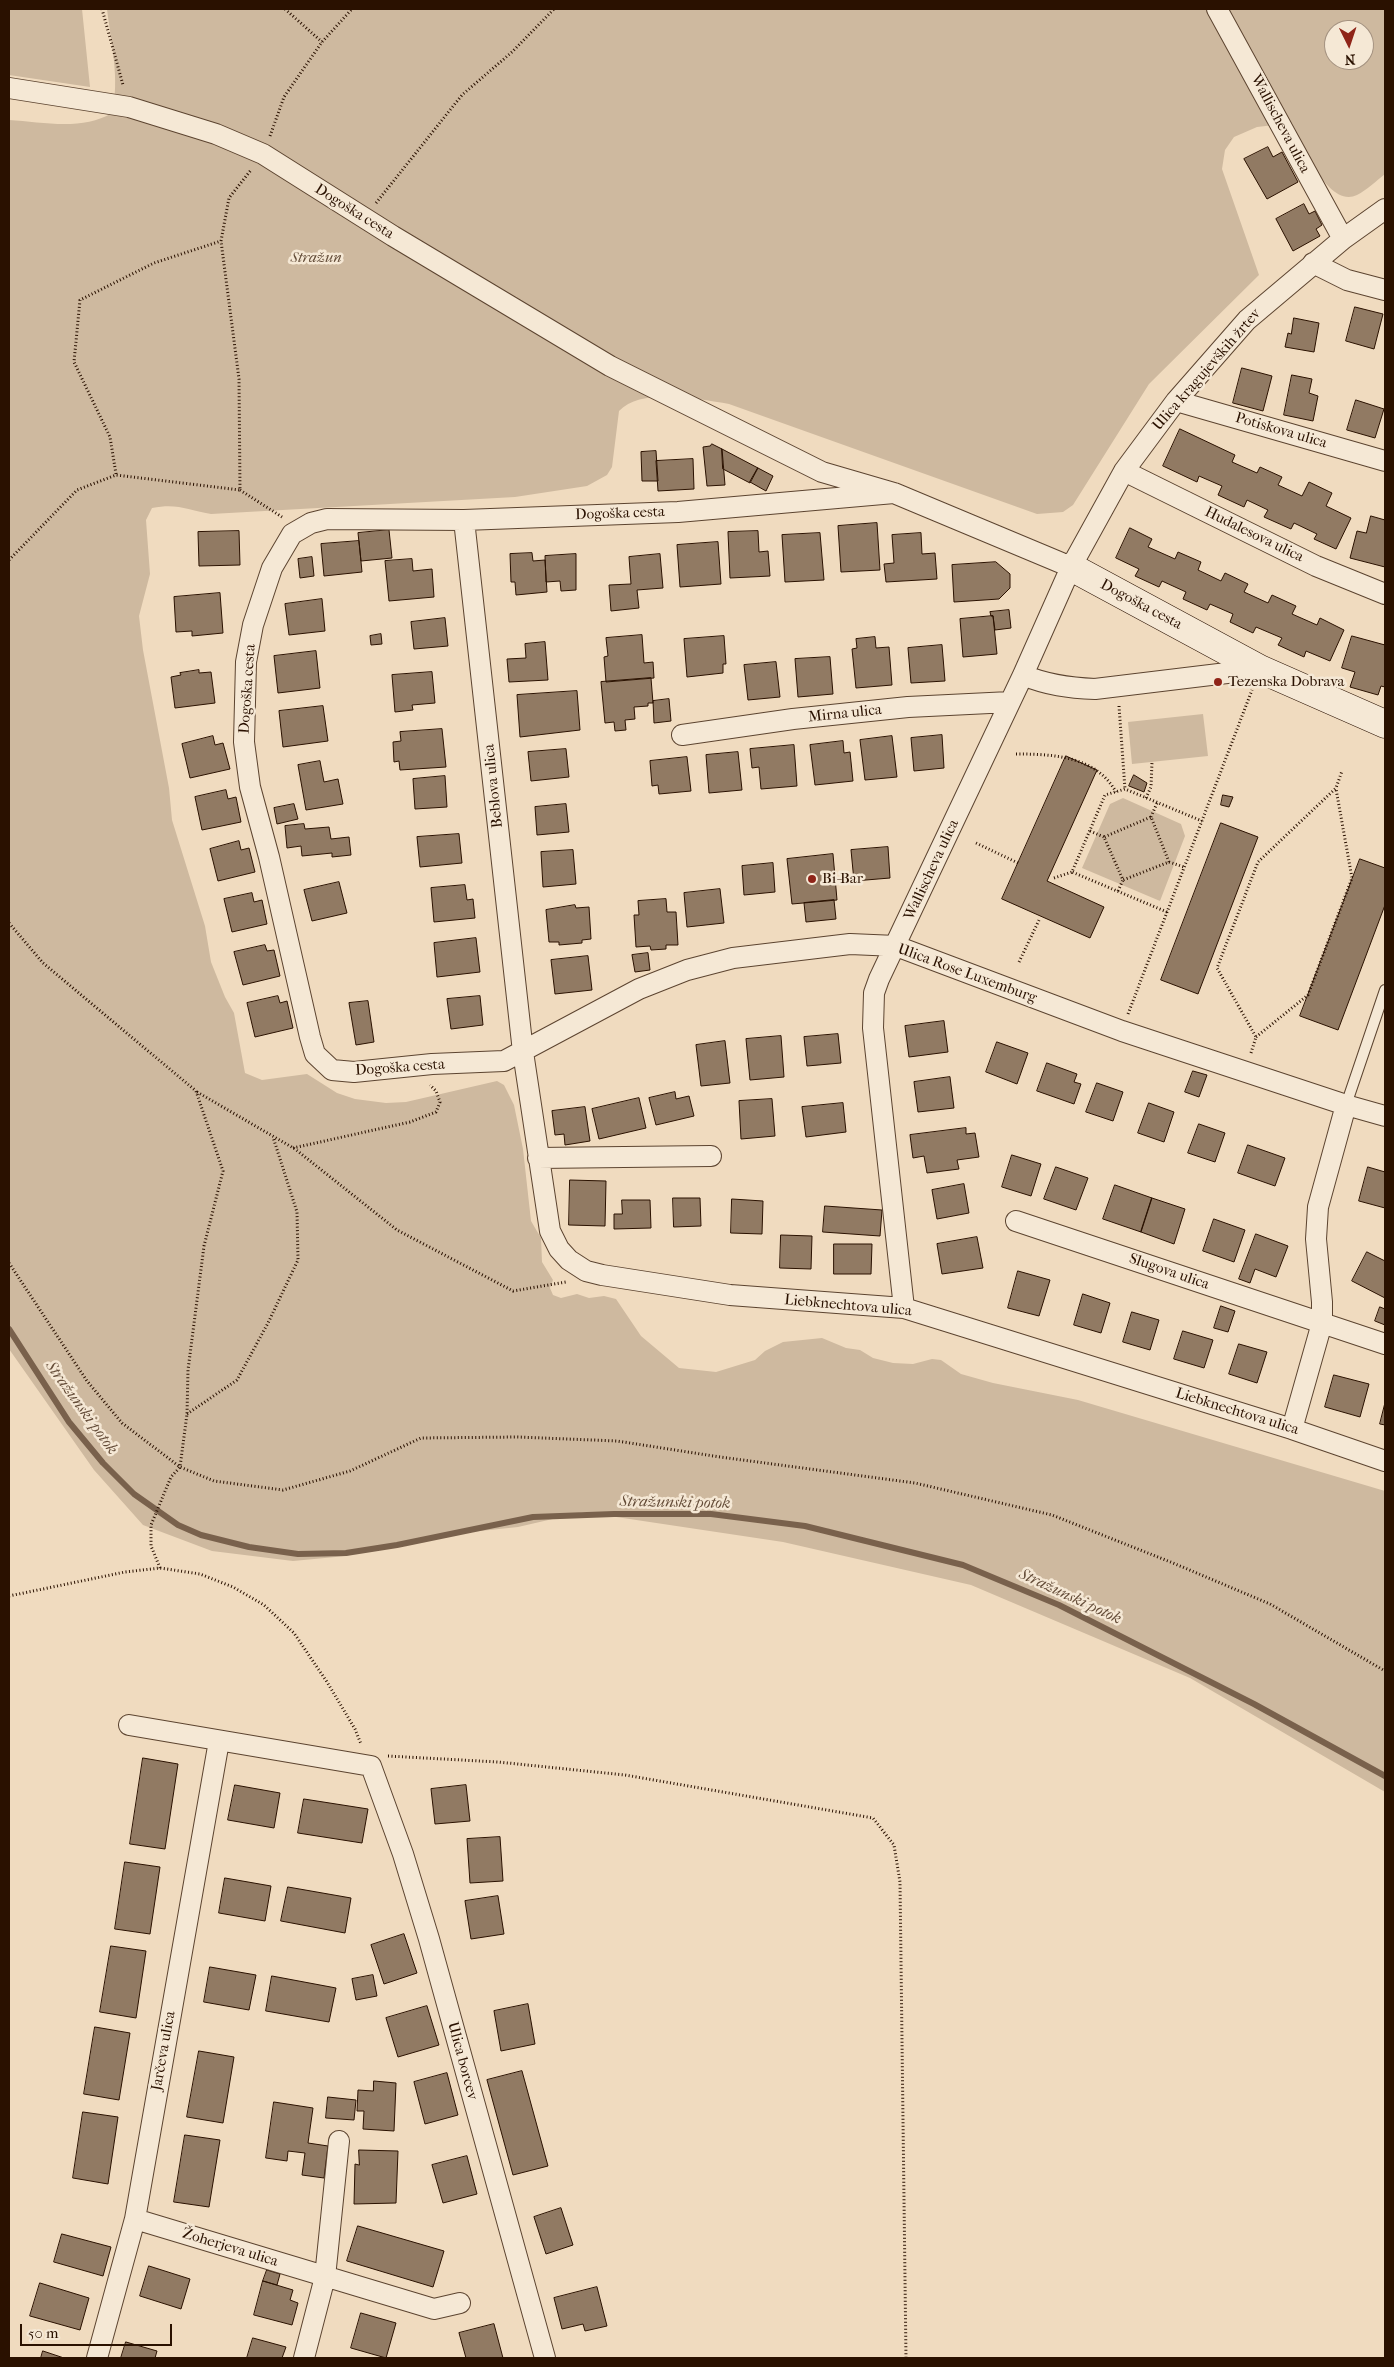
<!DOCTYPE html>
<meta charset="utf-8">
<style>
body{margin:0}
#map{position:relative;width:1394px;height:2367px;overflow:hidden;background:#f0dbbf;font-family:"IM FELL French Canon",serif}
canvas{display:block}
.frame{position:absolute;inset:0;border:10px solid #2a1100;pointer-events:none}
.north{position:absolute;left:1324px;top:20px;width:50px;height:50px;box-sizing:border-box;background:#f5e8d5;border:1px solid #a49280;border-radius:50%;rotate:176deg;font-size:14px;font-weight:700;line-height:20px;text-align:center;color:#2a1100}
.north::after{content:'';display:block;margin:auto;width:18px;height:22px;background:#8f2418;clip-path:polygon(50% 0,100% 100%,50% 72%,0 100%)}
.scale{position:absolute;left:20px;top:2324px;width:152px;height:22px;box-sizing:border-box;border:2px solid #2a1100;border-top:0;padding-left:6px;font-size:15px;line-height:18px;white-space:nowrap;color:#2a1100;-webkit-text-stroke:4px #f5e8d5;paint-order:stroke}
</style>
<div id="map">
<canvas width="1394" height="2367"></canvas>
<div class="frame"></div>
<div class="north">N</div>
<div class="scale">50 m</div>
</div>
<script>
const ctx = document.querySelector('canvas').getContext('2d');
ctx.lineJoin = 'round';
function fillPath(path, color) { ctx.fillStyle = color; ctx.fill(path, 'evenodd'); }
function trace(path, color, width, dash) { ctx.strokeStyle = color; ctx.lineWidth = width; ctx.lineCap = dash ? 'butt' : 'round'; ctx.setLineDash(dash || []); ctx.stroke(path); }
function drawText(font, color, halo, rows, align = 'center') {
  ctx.font = font + ' "IM FELL French Canon",serif'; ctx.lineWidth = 5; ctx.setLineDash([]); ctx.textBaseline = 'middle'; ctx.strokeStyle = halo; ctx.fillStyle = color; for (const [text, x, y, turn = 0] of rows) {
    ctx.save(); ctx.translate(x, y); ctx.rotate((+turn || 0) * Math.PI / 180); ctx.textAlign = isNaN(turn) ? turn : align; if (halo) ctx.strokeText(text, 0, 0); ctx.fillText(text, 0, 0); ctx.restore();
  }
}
fillPath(new Path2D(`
 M9 9H82L90 87 9 75Z
 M107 9H1385V174C1376 181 1367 190 1357 195 1327 209 1302 142 1292 123L1257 127 1234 137 1225 150 1222 169 1259 275 1149 384 1073 505 1063 512 1037 514 729 404C699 399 642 387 619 411L612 467 607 475 587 486 515 497 211 514C187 510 178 503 152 508L146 520 150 574 139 616 143 650 169 788 172 820 205 926 211 962 225 997 234 1013 245 1073 262 1080 307 1074 337 1093 355 1099 386 1103 406 1102 497 1081 504 1085 514 1105 523 1149 531 1221 541 1238 542 1262 553 1280 550 1288 553 1295 561 1298 577 1294 589 1298 604 1296 616 1299 641 1336 679 1368 716 1372 755 1360 765 1351 783 1342 822 1338 846 1348 860 1350 873 1358 893 1363 913 1364 932 1359 941 1360 961 1374 993 1383 1078 1400 1385 1491V1792L1190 1678 971 1585 783 1542 583 1512 518 1527 442 1535 376 1547 346 1556 293 1561 212 1551 143 1525 94 1470 9 1349V120C43 122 82 131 112 113 120 79 111 43 107 9ZM1334 30H1364V60H1334Z
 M1203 714 1208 756 1132 764 1128 722Z
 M1123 798 1181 824 1185 836 1160 901 1082 868 1110 804Z`), '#ceb99f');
trace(new Path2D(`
 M9 1329 69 1422 103 1463 134 1494 178 1525 201 1535 249 1547 298 1554 346 1553 397 1545 533 1517 614 1514H711L805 1526 963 1565 1059 1605 1254 1704 1385 1776`), '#79614c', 6);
const building = new Path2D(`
 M1268 147 1273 157 1282 152 1298 182 1267 199 1244 159Z
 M1304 204 1309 214 1315 211 1322 225 1316 229 1320 236 1293 251 1276 219Z
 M1355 307 1383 314 1374 349 1346 341Z
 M1294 318 1319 323 1314 352 1285 347 1288 333 1291 334Z
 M1242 368 1272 376 1263 411 1233 403Z
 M1292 375 1312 379 1309 393 1318 396 1313 421 1284 415Z
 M1356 400 1384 409 1375 438 1347 430Z
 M1180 429 1235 455 1232 462 1257 473 1260 467 1282 477 1278 485 1302 496 1309 482 1332 493 1326 506 1351 518 1336 549 1314 539 1317 534 1294 523 1291 529 1264 517 1268 510 1247 500 1244 507 1218 495 1222 486 1199 476 1197 482 1163 466Z
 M712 444 722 449 725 485 707 486 703 447 710 446Z
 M722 449 758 468 750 483 723 469Z
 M656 451 658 481H642L641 452Z
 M693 459 694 489 658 491 656 461Z
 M758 468 773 476 766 491 750 482Z
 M1371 516 1385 520V567L1350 558 1357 531 1366 533Z
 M877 523 880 570 841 572 838 526Z
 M1130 528 1152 539 1148 547 1175 559 1178 552 1201 562 1198 570 1221 581 1225 573 1248 584 1244 592 1268 603 1272 595 1296 606 1292 614 1317 625 1320 618 1344 630 1330 661 1306 651 1304 657 1278 645 1282 638 1256 627 1253 633 1230 622 1233 614 1210 604 1207 610 1183 599 1186 592 1162 581 1159 587 1135 576 1139 569 1116 558Z
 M389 530 392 558 361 561 358 533Z
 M239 531 240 565 199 566 198 532Z
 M758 531 759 552 768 551 770 576 730 578 728 532Z
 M820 533 824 580 785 582 782 535Z
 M921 533 922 554 935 553 937 579 886 582 884 564 894 563 892 535Z
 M359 541 362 572 324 576 321 544Z
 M718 542 721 584 680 587 677 545Z
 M532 553 533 561 545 560 547 592 516 595 515 582H511L510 554Z
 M576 554V590L561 591 560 581 546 582 545 556Z
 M660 554 663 588 637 590 639 608 611 611 609 585 631 584 629 557Z
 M312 557 314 576 300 578 298 559Z
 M412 559 413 571 432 569 434 597 389 601 385 561Z
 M996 562 1010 574V588L999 599 954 602 952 565Z
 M220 593 223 633 192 636V631L176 632 174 597Z
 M322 599 325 631 289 635 285 604Z
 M1009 610 1011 628 995 630 993 616H991L990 612Z
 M993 616 997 654 963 657 960 619Z
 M445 618 448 646 414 649 411 622Z
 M381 634 382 644 371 645 370 636Z
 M642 635 644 663 653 662 654 678 606 682 604 657 608 656 606 638Z
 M724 636 726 664H723V673L687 677 684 639Z
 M1352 636 1385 645V687L1381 686 1378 695 1350 687 1355 672 1342 668Z
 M875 637 876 648 889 647 892 685 856 688 852 649 857 648 856 639Z
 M545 642 548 680 509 682 507 659 526 658 525 644Z
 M942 645 945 681 911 683 908 648Z
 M316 651 320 688 278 693 274 656Z
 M830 657 833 694 798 697 795 659Z
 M776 662 780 697 748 700 744 665Z
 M199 670V673L211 672 215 703 175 708 171 677 181 675 180 673Z
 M432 672 435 703 412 705 413 710 395 712 392 675Z
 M651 678 653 703H648V706L634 707 635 719 625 720 626 730 615 731 614 722 605 723 601 682Z
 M577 691 580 730 520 737 517 695Z
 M669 699 671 721 654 723 653 701Z
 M323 706 328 741 283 747 279 711Z
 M442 729 446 767 400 770 399 761 394 762 393 742 401 741 400 732Z
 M942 735 944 768 914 771 911 738Z
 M213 736 215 745 223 743 230 769 190 778 182 744Z
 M892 736 897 777 865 780 860 740Z
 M843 741 844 753 850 752 853 781 815 785 810 745Z
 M794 745 797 786 761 789 759 767 752 768 750 749Z
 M566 749 569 777 531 781 528 752Z
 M738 752 742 790 709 793 706 755Z
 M1066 756 1097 770 1047 881 1104 907 1090 938 1002 899Z
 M687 757 691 791 659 794 658 785 652 786 650 761Z
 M320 761 324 782 338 779 343 804 306 810 298 765Z
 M1134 775 1147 783 1144 792 1129 786Z
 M445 776 447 807 415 809 413 779Z
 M226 790 228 799 236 797 241 822 202 830 195 797Z
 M1223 795 1233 797 1229 807 1221 805Z
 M294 804 298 819 277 824 274 808Z
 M566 804 569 832 537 835 535 807Z
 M1221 823 1258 837 1198 994 1161 980Z
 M304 824 305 829 329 827 331 839 349 837 351 855 332 857V853L302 856 301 846 287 848 285 826Z
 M459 834 462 863 420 867 417 837Z
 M239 841 241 850 249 848 255 872 218 881 210 849Z
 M888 847 890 878 854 881 851 850Z
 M573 850 576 884 543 887 541 852Z
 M833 854 837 900 792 904 787 859Z
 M1360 859 1385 868V905L1338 1030 1300 1016Z
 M773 863 775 892 744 895 742 866Z
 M339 882 347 913 312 921 304 890Z
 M465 885 467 900 473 899 475 918 434 922 431 888Z
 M720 889 724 923 687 927 684 893Z
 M252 893 254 902 262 900 267 924 232 932 224 899Z
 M666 899 667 912H676L678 945H666V949L651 950 650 946 636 947 634 915H639L638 901Z
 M834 900 836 919 806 922 804 903Z
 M575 905 576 908 589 907 591 939 582 940V943L559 945V942H549L546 910Z
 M476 938 480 972 437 977 434 943Z
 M265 945 267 951 274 950 280 976 243 985 234 952Z
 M648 953 650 970 635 972 632 955Z
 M588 956 592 990 555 994 551 960Z
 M278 996 280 1003 287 1001 293 1028 255 1037 247 1003Z
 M480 996 483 1025 451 1029 447 999Z
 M368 1001 374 1042 356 1045 349 1003Z
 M944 1021 948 1052 909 1057 905 1026Z
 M838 1034 841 1063 807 1066 804 1037Z
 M781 1036 784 1077 750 1080 746 1039Z
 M725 1041 730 1083 701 1086 696 1045Z
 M997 1042 1028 1053 1017 1084 986 1072Z
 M1047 1063 1077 1074 1074 1082 1081 1084 1074 1104 1037 1091Z
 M1193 1071 1207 1075 1199 1097 1185 1092Z
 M950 1077 954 1108 918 1112 914 1082Z
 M1097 1083 1123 1092 1113 1121 1086 1112Z
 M675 1092 676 1099 689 1096 694 1116 656 1125 649 1098Z
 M639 1098 646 1128 599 1139 592 1109Z
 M772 1099 775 1136 741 1139 739 1101Z
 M843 1103 846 1132 806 1137 802 1107Z
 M1149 1103 1174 1112 1164 1142 1138 1133Z
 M585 1107 590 1141 565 1145 564 1134 555 1135 552 1111Z
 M1199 1124 1225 1133 1215 1162 1188 1153Z
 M966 1128V1134L975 1133 979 1157 957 1160 959 1169 927 1173 924 1156 913 1158 910 1135Z
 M1248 1145 1285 1158 1275 1186 1238 1173Z
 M1012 1155 1041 1164 1031 1196 1002 1187Z
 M1056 1167 1088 1178 1076 1210 1044 1199Z
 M1368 1167 1385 1172V1208L1359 1201Z
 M570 1180 606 1181 605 1226 569 1225Z
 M964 1184 969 1213 937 1219 932 1190Z
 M1115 1185 1152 1198 1141 1232 1103 1219Z
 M673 1198H700L701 1226 674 1227Z
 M1152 1198 1185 1209 1174 1244 1141 1232Z
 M732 1199 763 1201 762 1234 731 1233Z
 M622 1200H650L651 1228 614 1229V1214H622Z
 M825 1206 882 1210 880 1236 823 1232Z
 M1214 1219 1245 1230 1234 1262 1203 1251Z
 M1256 1234 1288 1246 1276 1277 1255 1269 1250 1283 1239 1279Z
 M781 1235 812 1236 811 1269 780 1268Z
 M977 1237 983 1268 942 1274 937 1244Z
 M834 1244H872L871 1274H834Z
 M1367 1252 1385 1261V1298L1352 1281Z
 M1018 1271 1050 1280 1039 1316 1008 1308Z
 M1083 1294 1110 1303 1101 1333 1074 1325Z
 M1221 1306 1235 1311 1228 1332 1214 1328Z
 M1380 1307 1385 1309V1325L1375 1321Z
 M1132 1312 1159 1320 1150 1350 1123 1342Z
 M1183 1331 1213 1340 1204 1368 1174 1359Z
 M1239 1344 1267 1352 1257 1383 1229 1374Z
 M1334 1375 1369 1384 1360 1417 1325 1407Z
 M1385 1403V1425L1380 1424Z
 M143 1758 178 1764 165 1849 130 1844Z
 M235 1785 280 1793 274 1828 228 1820Z
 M466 1785 470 1821 435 1824 431 1789Z
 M304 1799 368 1809 362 1843 298 1833Z
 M500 1837 503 1881 470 1883 467 1839Z
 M125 1862 160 1867 150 1934 115 1929Z
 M225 1878 271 1886 265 1921 219 1913Z
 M288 1887 351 1898 345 1933 281 1921Z
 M498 1896 504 1934 471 1939 465 1901Z
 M404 1934 417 1973 384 1984 371 1945Z
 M111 1946 146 1951 136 2018 100 2012Z
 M210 1967 256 1975 249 2010 204 2002Z
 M373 1975 377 1996 356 2000 352 1979Z
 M272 1976 336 1988 329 2022 266 2011Z
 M528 2004 535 2044 501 2051 494 2011Z
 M427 2006 439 2045 398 2057 386 2018Z
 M95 2027 130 2033 119 2100 84 2094Z
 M199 2051 234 2057 223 2123 187 2117Z
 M522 2071 548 2166 513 2175 487 2080Z
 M447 2073 458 2115 425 2124 414 2082Z
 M374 2081 396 2083 394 2131 363 2129 364 2111H357L358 2090 373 2091Z
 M328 2097 356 2100 354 2120 326 2118Z
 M274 2102 313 2108 308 2143 328 2146 324 2178 302 2175 305 2153 288 2151 287 2161 266 2158Z
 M83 2112 118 2117 108 2184 73 2178Z
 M185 2135 220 2140 209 2207 174 2202Z
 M359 2150 398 2151 396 2203 354 2204 355 2164 359 2165Z
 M467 2156 477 2194 443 2203 432 2165Z
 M561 2208 573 2245 546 2254 534 2217Z
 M358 2226 444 2251 433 2287 347 2261Z
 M62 2234 111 2247 103 2276 54 2262Z
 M149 2266 190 2279 181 2309 140 2296Z
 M267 2270 280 2274 277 2285 263 2281Z
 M263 2281 293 2290 290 2300 298 2303 292 2325 254 2315Z
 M40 2283 89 2298 80 2330 30 2316Z
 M597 2287 607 2326 585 2331 583 2324 562 2329 554 2298Z
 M361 2313 396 2323 386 2358 351 2348Z
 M494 2324 503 2358H466L459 2333Z
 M253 2338 286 2347 282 2358H247Z
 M126 2342 157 2351 155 2358H121Z
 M43 2351 64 2358H41Z`);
fillPath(building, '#917a63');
trace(building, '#2a1100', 1);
const lane = new Path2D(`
 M1346 1105 1385 990`);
const street = new Path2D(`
 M1217 9 1343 239
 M9 88 129 107 216 134 263 154 393 236 610 366 822 472 894 493 1071 567
 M1313 263 1347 280 1385 290
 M1176 401 1385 461
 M1124 471 1316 566 1385 594
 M894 493 678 512 464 520 327 519 311 523 292 534 272 568 253 625 246 662 244 742 250 787 269 857 310 1037 315 1054 332 1070 354 1072 432 1064 504 1061 639 989 687 970 733 958 850 944 896 946 1122 1031 1346 1105 1385 1116
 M464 520 523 1052 550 1231 559 1249 569 1260 586 1271 602 1275 730 1295 904 1308 1292 1429 1385 1461
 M1023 675C1047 685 1069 688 1095 689L1260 669
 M682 735 793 719 908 707 1010 702
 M538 1158 711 1156
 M1016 1221 1385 1344
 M904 1308 873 1028 874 993 879 979 1023 675 1071 567 1124 471 1176 401 1247 320 1343 239 1385 209
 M1292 1429 1322 1323V1302L1316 1239 1318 1207 1346 1105
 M129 1725 371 1766 403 1854 429 1939 545 2358
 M135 2219 434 2309 460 2303
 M97 2358 135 2219 219 1741
 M304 2358 325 2277 339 2141`);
const secondary = new Path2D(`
 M1071 567 1260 669 1385 724`);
trace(lane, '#5c4430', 12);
trace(street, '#5c4430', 22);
trace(secondary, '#2a1100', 29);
trace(new Path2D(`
 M102 9 123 85
 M285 9 322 42
 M270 136 284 97 322 42 352 9
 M376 203 462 95 512 52 554 9
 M116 474 110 437 74 362 80 300 154 263 221 241
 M240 490 282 517
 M9 560 77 490 116 475 240 490 239 379 221 241 229 198 251 170
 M1119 706 1125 789
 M1016 754C1053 754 1096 756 1116 792
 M1146 798 1151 787 1152 762
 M1151 817 1157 803
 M1090 831 1104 837
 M976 843 1018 863
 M1169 862 1151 817 1104 837 1123 880 1169 862 1184 867
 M1054 878 1072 872
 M1118 891 1123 880
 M1167 912 1072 872 1105 795 1125 789 1202 821
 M9 923 43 963 196 1091 223 1171 204 1246 188 1370 187 1414 180 1467 171 1477 151 1525V1546L160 1568
 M1019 962 1040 918
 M1128 1014 1252 690
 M1256 1037 1308 995 1352 878 1336 789
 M1251 1053 1256 1037 1217 968 1258 862 1336 788 1342 771
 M197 1092 295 1149 397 1230 513 1291 566 1282
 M293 1148 410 1122 436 1112 440 1102 436 1091 430 1085
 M9 1263 87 1381 122 1423 180 1467 214 1481 283 1490 350 1471 421 1438 518 1437 617 1441 720 1457 915 1483 1052 1515 1173 1563 1270 1604 1385 1671
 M187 1414 237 1380 268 1323 298 1260 297 1212 273 1137
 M9 1596 125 1572 160 1568 200 1574 233 1587 264 1605 294 1633 327 1682 355 1729 361 1744
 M388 1756 498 1762 625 1775 873 1818 894 1845 900 1882 906 2358`), '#2a1100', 3, [1, 2.5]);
trace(lane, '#f5e8d5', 10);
trace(street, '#f5e8d5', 20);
trace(secondary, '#f5e8d5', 28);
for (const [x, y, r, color] of [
 [1218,682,5,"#8f2418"],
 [812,879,5,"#8f2418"]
]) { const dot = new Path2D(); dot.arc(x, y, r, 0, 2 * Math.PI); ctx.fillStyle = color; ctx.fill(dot); trace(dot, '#f5e8d5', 2); }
drawText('15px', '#2a1100', '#f5e8d5', [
 ["Wallischeva ulica",1280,124,62],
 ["Dogoška cesta",354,212,32],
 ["Ulica kragujevških žrtev",1207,370,-49],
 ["Potiskova ulica",1281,431,16],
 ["Dogoška cesta",620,514,-2],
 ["Hudalesova ulica",1254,535,26],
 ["Dogoška cesta",1141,605,28],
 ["Dogoška cesta",248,689,-86],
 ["Mirna ulica",845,714,-6],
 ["Beblova ulica",494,786,-96],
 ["Wallischeva ulica",932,870,-65],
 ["Ulica Rose Luxemburg",967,974,20],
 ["Dogoška cesta",400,1068,-4],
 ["Slugova ulica",1169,1272,19],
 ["Liebknechtova ulica",848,1306,5],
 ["Liebknechtova ulica",1237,1412,17],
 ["Jarčeva ulica",164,2051,-80],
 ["Ulica borcev",462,2061,75],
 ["Žoherjeva ulica",230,2248,17]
]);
drawText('italic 15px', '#634c38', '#f5e8d5', [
 ["Stražun",316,258]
]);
drawText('15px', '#2a1100', '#f5e8d5', [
 ["Tezenska Dobrava",1228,682],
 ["Bi-Bar",822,879]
], 'left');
drawText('italic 16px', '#654d39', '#f5e8d5', [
 ["Stražunski potok",81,1408,54],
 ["Stražunski potok",675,1503,1],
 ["Stražunski potok",1070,1597,25]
]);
</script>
